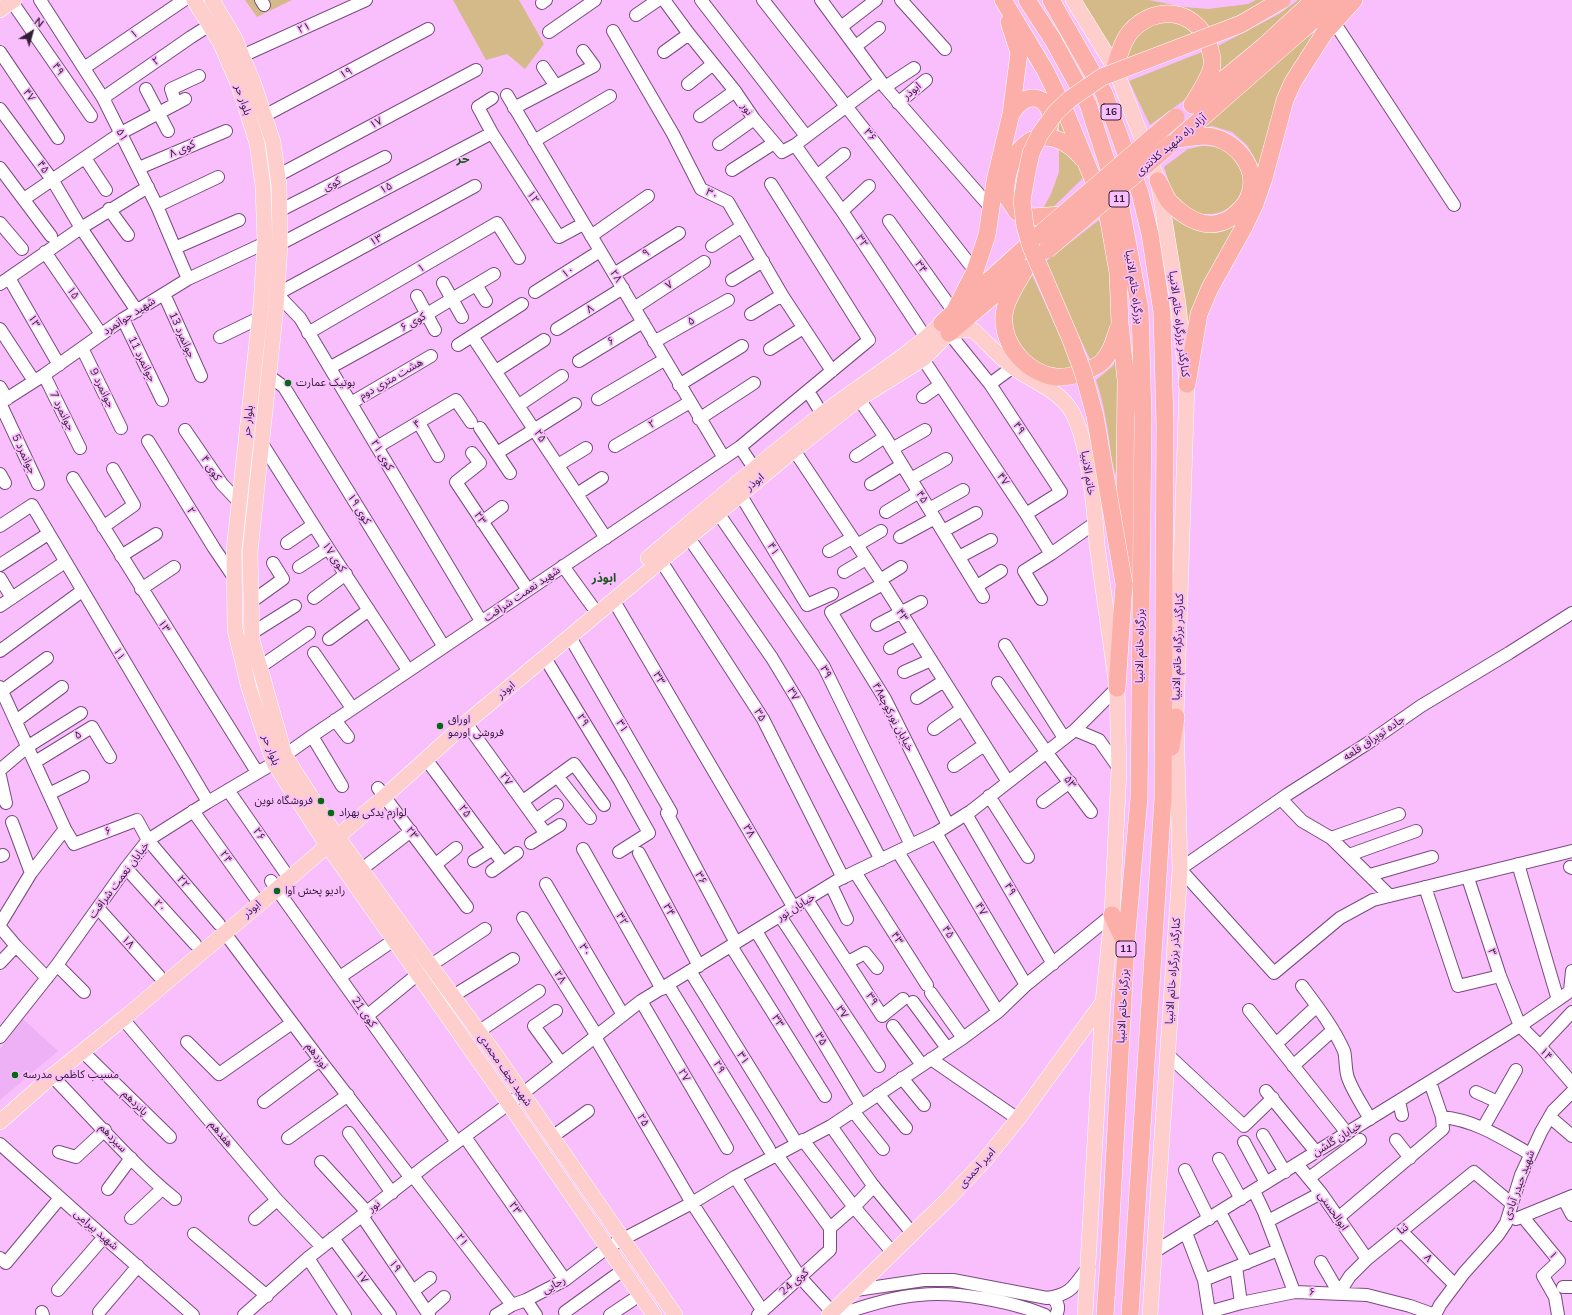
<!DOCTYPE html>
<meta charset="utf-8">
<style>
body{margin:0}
#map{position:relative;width:1572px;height:1315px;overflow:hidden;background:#f9bffd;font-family:Mulish,sans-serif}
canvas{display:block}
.north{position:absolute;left:12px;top:12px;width:40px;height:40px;-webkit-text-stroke:3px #f9bffd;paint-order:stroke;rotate:37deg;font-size:11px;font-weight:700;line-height:16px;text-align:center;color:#341e36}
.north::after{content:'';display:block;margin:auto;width:14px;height:18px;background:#341e36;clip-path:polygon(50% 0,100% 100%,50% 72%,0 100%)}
</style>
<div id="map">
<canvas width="1572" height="1315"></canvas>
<div class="north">N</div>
</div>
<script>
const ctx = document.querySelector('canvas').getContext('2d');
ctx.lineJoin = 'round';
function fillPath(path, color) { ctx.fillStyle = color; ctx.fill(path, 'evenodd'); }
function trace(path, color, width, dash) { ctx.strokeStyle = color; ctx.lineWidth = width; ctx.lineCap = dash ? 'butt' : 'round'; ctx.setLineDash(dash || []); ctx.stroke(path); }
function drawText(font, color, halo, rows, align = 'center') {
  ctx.font = font + ' Mulish,"Noto Sans Arabic",sans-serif'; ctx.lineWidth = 3.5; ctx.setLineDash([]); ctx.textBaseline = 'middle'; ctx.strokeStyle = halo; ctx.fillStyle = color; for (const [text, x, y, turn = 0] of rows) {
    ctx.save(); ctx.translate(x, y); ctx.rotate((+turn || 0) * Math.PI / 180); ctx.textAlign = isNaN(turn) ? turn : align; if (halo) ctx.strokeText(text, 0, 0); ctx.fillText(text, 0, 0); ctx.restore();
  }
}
fillPath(new Path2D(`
 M23 1019 58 1051 0 1100V1049Z`), '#efb1f5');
fillPath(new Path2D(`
 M245 0H292L257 17Z
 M453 0H519L544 44 525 69 507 54 486 60Z
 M1080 0H1149L1184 7 1208 9 1248 4 1256 0H1265L1239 15 1207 29 1170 8 1114 54Z
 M1298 0H1302L1214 79 1216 47 1279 14Z
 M1174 18 1198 34 1123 64 1124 52 1147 23Z
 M1316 31C1283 75 1275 116 1262 168L1257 163 1247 145 1232 132 1212 126 1196 129 1303 40Z
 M1207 50 1209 61 1194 93 1150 125 1129 81Z
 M1062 119 1086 175 1033 227 1051 194 1059 172V122Z
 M1202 146C1218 146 1231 149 1238 164 1240 167 1242 171 1243 175 1245 180 1243 187 1241 192 1232 217 1198 221 1180 203 1171 194 1168 178 1164 167L1188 149Z
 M1167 211 1174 219 1187 226 1239 220 1186 326Z
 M1099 220 1107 248 1111 284 1113 324 1104 349 1091 361 1044 263Z
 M1032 275 1076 371 1049 372 1019 349 1011 321 1017 292Z
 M1119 352 1120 483C1111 468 1111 449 1108 432 1105 414 1102 397 1096 380L1113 366Z`), '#d4ba88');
const minor = new Path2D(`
 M40 0 103 98 157 206 188 279
 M261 0 264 5
 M664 0 689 34 735 91 754 119 782 152 795 145 880 81
 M701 0 806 136
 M763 0 975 271
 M821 0 885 87 991 208
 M901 0 945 49
 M12 2 91 116
 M542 3 546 0
 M636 15 658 0
 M1334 22 1454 205
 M841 27 876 0
 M613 31 673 134 701 189 728 202 782 295 832 371
 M549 32 595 0
 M856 46 879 28
 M0 52 58 138
 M664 52 689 34
 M242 56 366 0
 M543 67 556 86
 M84 68 184 0
 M688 84 713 64
 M885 87 914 68
 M146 89 168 131
 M507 95 724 458
 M103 98 191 37 210 25
 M492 98 478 107 492 133 559 237 583 224
 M898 103 926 80
 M176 104 171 89 199 76
 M514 108 594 66 583 51
 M0 109 53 181 81 228 137 311
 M264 116 428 29
 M700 116 735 91
 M534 141 610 96
 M719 144 754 119
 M795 145 842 211 926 338
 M85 158 106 190
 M0 168 51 236
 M139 168 226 131
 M732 170 774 143
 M277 176 476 70
 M817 176 844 154
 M475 186 277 294 300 318 481 621
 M24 199 121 133 185 99
 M157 206 218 177
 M109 209 128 235
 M279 211 385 157
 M842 211 869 186
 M889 221 954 312
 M0 223 22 249
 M591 236 648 196
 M280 244 492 133
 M712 246 741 227
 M175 248 239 220
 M45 252 101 334
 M614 274 679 233
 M9 278 59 365
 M732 280 763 261
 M443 283 462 317
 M0 284 81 228 148 187
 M476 285 486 301
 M535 292 600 251
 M164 294 201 376
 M417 296 435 330
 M634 308 704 262
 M751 314 782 295
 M123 319 162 400
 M0 329 34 381
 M557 329 623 288
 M308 333 497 223 519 258
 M949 333 990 384 1061 492 1026 514
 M472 336 606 538
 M220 337 259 318
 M654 342 728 300
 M458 345 522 304
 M82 348 121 428
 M770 349 803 328
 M923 359 1026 514 1051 554 1095 523
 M579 361 643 322
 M331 367 427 314 494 274
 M496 371 544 340
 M44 375 80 448
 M269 376 284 387 444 647
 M990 384 1013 367
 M679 385 742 346
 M0 387 7 399
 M808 391 822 414
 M923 397 940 385
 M598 399 664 360
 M859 399 885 437 983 597
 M0 403 44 375 123 319 188 279 265 243
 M0 403 38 484
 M351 403 431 356
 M519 405 562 376
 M699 419 754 383
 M419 423 438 456
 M480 428 510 473
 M185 430 222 484 240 503
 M148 441 214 548 235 579
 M261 442 328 548 408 670
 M615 446 690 402
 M377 447 456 400 471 422
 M740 447 754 468
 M892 449 925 430
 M794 450 883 584 1008 782
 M472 453 480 463 456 482 528 590
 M497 453 575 404
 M856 456 885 437
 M558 465 586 448
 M0 474 5 483
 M73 478 257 772
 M911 479 946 459
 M871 484 902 465
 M577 494 602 478
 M740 494 807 605 832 594
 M929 509 963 490
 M886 512 919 492
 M718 513 824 667 911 845
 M482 522 502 507
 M0 526 32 505 208 802
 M103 527 134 505 113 469
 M943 531 976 513
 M900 537 935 518
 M689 538 772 658 798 701 881 860
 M287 543 313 525
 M857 545 881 531
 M829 551 852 538
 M121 556 156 534
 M959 557 991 540
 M661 561 763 719 843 878
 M0 565 48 534
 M563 566 592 606
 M299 567 328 548
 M844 572 866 559
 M0 578 12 598
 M880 580 901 567
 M883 584 831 612 885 699 948 825
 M977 586 1001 571
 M141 589 174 567
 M314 598 346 574
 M1041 599 1024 571 1051 554
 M614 601 794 908
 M251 602 283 579 273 563
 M0 606 65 562
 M1572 613 1509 653 1421 706 1368 743 1288 794 1180 869 1274 973 1340 918 1373 900 1572 851
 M877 625 921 602
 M252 633 295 606
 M570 637 671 812 667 813 736 943
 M329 639 369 610
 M1005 645 1064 738
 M890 648 915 635
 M0 651 82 591
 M314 653 352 708
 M545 658 620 781 649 833 619 852
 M260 667 309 633
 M904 672 931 660
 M998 683 1047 753 1091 812
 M0 687 65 829 74 844 137 820 148 840 219 924
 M2 691 47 658
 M917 698 944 681
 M335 720 348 737
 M16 721 62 687
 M466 723 546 834
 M934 729 962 709
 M1075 730 1099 740 1118 767
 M312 736 342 786
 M426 759 503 863
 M35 762 92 727 110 757
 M954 766 984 745
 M0 770 27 747 81 713
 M0 776 6 803
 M557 776 590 818
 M378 788 467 907
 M228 790 289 878
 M49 794 83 777
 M989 796 1028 857
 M1281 799 1302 821 1331 838 1390 896
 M523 801 574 764 604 805
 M1043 802 1070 782
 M193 811 259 903
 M966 814 1053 964
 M537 819 557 805
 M12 822 31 873
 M936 833 1026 985
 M1331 838 1399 814
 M531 843 560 825
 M583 849 662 989
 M898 852 998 1012
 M639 853 699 966
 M1349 855 1416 831
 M0 856 3 855
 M474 861 493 849
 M436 864 456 848
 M1518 864 1558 1000
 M1570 867 1572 868
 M126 868 195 944
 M362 869 411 831
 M492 871 517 853
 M855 872 927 985
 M1370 875 1432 857
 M1468 878 1500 976 1520 1026 1540 1046 1572 1083
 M271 881 457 1142
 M546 884 623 1015
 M831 885 847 919
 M1425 887 1458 986 1500 976
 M807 900 882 1016 903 999
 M98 908 159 976
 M780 916 879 1066
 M523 918 597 1036
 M0 924 31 873 65 829
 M0 927 16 946 47 978
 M756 931 861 1105
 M224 932 320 1060 411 1178
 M731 946 825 1096
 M848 962 865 953 877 968
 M0 963 16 946
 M57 965 84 992
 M431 965 485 929
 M690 971 797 1144
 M340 977 394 940
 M668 985 769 1149
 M1302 986C1317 1006 1334 1028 1344 1051 1346 1057 1345 1070 1348 1078 1353 1092 1363 1106 1370 1119
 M1570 991 1572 971
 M931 993 963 1038
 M453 996 513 959
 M641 1001 727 1148
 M913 1002 947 1048
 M1249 1010 1347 1133
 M556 1011 534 1026 561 1063
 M367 1016 418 974
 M123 1019 277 1200 322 1247
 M893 1026 922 1065
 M478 1032 539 991
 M0 1037 57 965 126 868 148 840 208 802 274 763 312 736 740 447 869 340 771 184
 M595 1037 692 1203 762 1310
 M187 1042 219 1074 292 1023
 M1276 1044 1317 1006
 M1540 1046 1572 1012
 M82 1051 170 1137
 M1167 1054 1244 1126 1273 1098
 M931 1059 1018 1119
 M1293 1066 1333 1030
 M52 1076C92 1117 131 1163 175 1199
 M902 1078 924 1105
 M1266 1091 1316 1152
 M1476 1092 1498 1102
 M878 1094 906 1128
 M1399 1101 1402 1115
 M264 1102 320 1060
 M853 1111 883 1149
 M1442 1117C1475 1120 1502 1138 1530 1154
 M1550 1117 1572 1136
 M831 1126 872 1184 912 1233
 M1483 1128 1516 1070
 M349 1133 392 1193
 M1263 1135 1285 1172
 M465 1137 565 1280
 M552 1137 588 1111
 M288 1138 348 1095
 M803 1140 854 1207 893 1253
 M1396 1140 1410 1158
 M1244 1142 1266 1183
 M0 1144 104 1237 193 1315
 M59 1152 76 1157 105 1130
 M777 1155 830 1228
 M1219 1159 1241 1199
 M321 1162 367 1212
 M1297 1164 1321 1193 1367 1259
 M1185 1170 1209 1219
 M413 1176 512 1305
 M735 1177 800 1277 832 1312
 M1309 1178 1360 1140
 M108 1189 131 1158
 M1254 1191 1264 1212 1293 1289 1295 1292 1367 1295 1410 1306 1435 1315
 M1564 1200 1572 1215
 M1220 1212 1247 1263
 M362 1216 429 1315
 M1523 1217 1559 1261 1543 1276 1555 1297 1558 1315
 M131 1218 162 1189
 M1338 1218 1443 1129 1442 1117 1430 1082
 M255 1219 277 1200
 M1516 1219 1572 1196
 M1268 1221 1321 1193
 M1401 1231 1455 1285
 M1186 1233 1204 1280 1209 1312 1241 1303 1295 1292
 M194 1234 267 1296
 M333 1238 390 1315
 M1154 1252 1520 1026 1572 990
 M0 1258 6 1263 60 1198
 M308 1258 345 1315
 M1321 1262 1339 1293 1350 1276 1367 1259 1474 1172 1512 1204
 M1236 1267 1241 1303
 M1204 1280 1278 1250
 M1563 1287H1572
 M58 1290 104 1237
 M856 1290 924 1280H953L1047 1298C1073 1294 1074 1285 1089 1266
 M413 1291 430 1278
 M1052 1298C1058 1302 1060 1308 1056 1315
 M526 1300 536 1315
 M42 1312 43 1315
 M99 1312 138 1266
 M427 1312 444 1297
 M565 1312 623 1270
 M244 1315 308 1258 429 1163 522 1094 641 1001 838 880 936 833 971 811 1075 730 1117 688
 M496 1315 512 1305 526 1300 565 1280 608 1247 692 1203 735 1177 831 1126 963 1038 998 1012 1026 985 1112 915
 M610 1315 640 1295
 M758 1315 830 1250V1228L854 1207 874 1186
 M837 1315C864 1307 891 1297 919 1295 957 1291 1010 1301 1045 1315
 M1435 1315 1440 1305 1464 1273 1498 1235 1506 1223 1521 1175 1541 1132 1553 1111 1572 1092`);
const major = new Path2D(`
 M194 0 220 42 239 86 257 143 263 186 265 243 261 305 234 550 235 630 249 688 274 763 321 836 509 1104 654 1315
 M212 0 234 37 253 82 273 142 279 185 280 244 276 307 250 552 252 640 285 756 331 828 497 1057 675 1315
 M1073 0 1115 68 1158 181 1178 303 1187 384 1176 717 1180 869 1150 1315
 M0 10 14 0
 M648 558C705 510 762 461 821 415 861 384 906 358 942 323
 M0 1122 52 1076 123 1019 277 889 384 797 466 723 794 450 859 399 923 359 949 333 969 329 974 331C987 342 999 357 1014 368 1031 380 1055 389 1068 406 1088 431 1095 512 1097 545L1117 688 1119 770 1112 915 1103 1002 1085 1315
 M829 1315 948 1199 984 1161 1018 1119 1103 1002`);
const highway = new Path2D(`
 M1003 0 1045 70 1066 113 1108 216 1118 273 1120 324 1126 380 1124 584 1117 688
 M1027 0 1053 40 1088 104 1120 203 1140 309 1143 418 1139 798 1126 944 1109 1257 1105 1315
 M1051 0 1104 93 1140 193 1150 234 1162 312 1165 424 1163 798 1130 1315
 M1115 68C1119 56 1122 41 1131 31 1155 5 1194 8 1208 43 1211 51 1214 61 1211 70 1207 82 1199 94 1192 105
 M1200 99 1263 47 1314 0
 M1011 114C1015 108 1020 101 1027 99 1046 93 1057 116 1047 130
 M1178 139 1336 0
 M1158 181C1162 187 1164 194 1168 200 1170 203 1174 206 1177 209 1193 223 1213 230 1232 217 1238 212 1247 204 1249 196 1260 168 1235 138 1206 136 1197 136 1187 138 1178 139
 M1061 215 1032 217 1017 212 1005 194C1006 183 1007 170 1013 160 1032 127 1061 133 1083 159
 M1026 268C1019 280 1009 294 1005 309 998 341 1025 373 1056 377 1067 378 1076 375 1086 371 1092 368 1098 366 1102 362 1111 353 1114 341 1118 329
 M954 312 975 271 987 235 995 181 1011 114 1019 53 1009 22
 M942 323 1039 235
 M949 333 1019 274
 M1187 384 1199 314 1210 288 1244 227 1255 204 1264 178 1285 100 1293 82 1325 32 1354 0
 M1171 747 1176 717
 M1112 915 1126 944`);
trace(minor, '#7c4981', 14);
trace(major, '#fff', 16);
trace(highway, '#fff', 18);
trace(minor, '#fff', 12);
trace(major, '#fdcecb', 15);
trace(highway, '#fcaea8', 17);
const highwayBridge = new Path2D(`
 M1039 235 1176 117
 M1047 250 1171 144
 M1124 584 1095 416 1083 372 1071 340 1031 247 1025 226 1022 201 1026 177 1031 153 1040 134 1056 112 1070 99 1102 77 1241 24 1282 0`);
trace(highwayBridge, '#fff', 18, []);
trace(highwayBridge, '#fcaea8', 17);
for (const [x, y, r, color] of [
 [288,383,4,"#056812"],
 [440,726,4,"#056812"],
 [321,801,4,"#056812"],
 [331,813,4,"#056812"],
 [277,891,4,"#056812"],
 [15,1075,4,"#056812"]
]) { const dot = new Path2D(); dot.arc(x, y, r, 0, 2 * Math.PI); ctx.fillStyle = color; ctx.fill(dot); trace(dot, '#f9bffd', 1.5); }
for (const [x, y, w] of [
 [1111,112,20],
 [1119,199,20],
 [1126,949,20]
]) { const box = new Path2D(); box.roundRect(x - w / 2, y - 8, w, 16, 3); ctx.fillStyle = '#f9bffd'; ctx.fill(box); trace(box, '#341e36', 1); }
drawText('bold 10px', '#341e36', null, [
 ["16",1111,112],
 ["11",1119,199],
 ["11",1126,949]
]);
drawText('11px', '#341e36', '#f9bffd', [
 ["۲۱",304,28,-24],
 ["۱",134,34,-34],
 ["۲",156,61,-35],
 ["۴۹",58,69,55],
 ["۱۹",346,73,-28],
 ["ابوذر",912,91,-40],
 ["۴۷",29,95,56],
 ["بلوار حر",243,100,71],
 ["نور",747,109,55],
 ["۱۷",376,123,-28],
 ["۵۱",122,135,62],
 ["۳۶",870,135,52],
 ["آزاد راه شهید کلانتری",1171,145,-40],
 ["کوی ۸",182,149,-24],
 ["۴۵",43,167,55],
 ["کوی",332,184,-27],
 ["۱۵",386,188,-28],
 ["۳۰",712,194,28],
 ["۱۲",533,197,57],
 ["۱۳",376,240,-28],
 ["۳۲",862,241,57],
 ["۹",646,253,-32],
 ["۳۴",921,267,55],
 ["۱",421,268,-30],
 ["۱۰",568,272,-32],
 ["۲۸",616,276,58],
 ["۷",669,285,-33],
 ["بزرگراه خاتم الانبیا",1134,287,82],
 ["۱۵",73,293,56],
 ["۸",590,309,-32],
 ["شهید جوانمرد",129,316,-33],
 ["۱۳",34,321,60],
 ["۵",691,321,-30],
 ["کوی ۶",413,322,-29],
 ["کنارگذر بزرگراه خاتم الانبیا",1179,324,83],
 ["جوانمرد 13",182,335,66],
 ["۶",611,341,-31],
 ["جوانمرد 11",142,359,64],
 ["هشت متری دوم",391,379,-30],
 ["جوانمرد 9",102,388,64],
 ["جوانمرد 7",62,411,64],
 ["بلوار حر",248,421,-84],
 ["۴",417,424,-31],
 ["۲",652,424,-31],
 ["۴۹",1019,428,56],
 ["۲۵",540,436,57],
 ["جوانمرد 5",24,454,65],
 ["کوی ۲۱",382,455,59],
 ["کوی ۴",211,468,56],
 ["خاتم الانبیا",1088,473,81],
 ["۴۷",1003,479,56],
 ["ابوذر",755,482,-39],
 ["۴۵",922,497,58],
 ["کوی ۱۹",359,509,58],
 ["۲",191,511,58],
 ["۲۳",480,518,57],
 ["۴۱",773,549,59],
 ["کوی ۱۷",334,557,56],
 ["شهید نعمت شرافت",522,594,-34],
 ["۴۳",902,615,58],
 ["۱۳",164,626,58],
 ["بزرگراه خاتم الانبیا",1140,646,-89],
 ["کنارگذر بزرگراه خاتم الانبیا",1178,647,-88],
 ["۱۱",119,654,59],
 ["۳۹",826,672,62],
 ["۳۳",659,678,60],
 ["ابوذر",506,690,-40],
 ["۳۷",793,694,59],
 ["۳۵",760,715,59],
 ["خیابان نورکوچه۴۸",893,717,62],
 ["۲۹",583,720,58],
 ["۳۱",622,726,60],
 ["۵",78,735,-32],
 ["جاده توپراق قلعه",1374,738,-34],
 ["بلوار حر",271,750,69],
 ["۲۷",506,779,54],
 ["۵۳",1070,782,53],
 ["۲۵",465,811,53],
 ["۶",108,831,-21],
 ["۳۸",749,831,59],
 ["۲۳",412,833,53],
 ["۲۶",259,834,55],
 ["۲۴",226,857,54],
 ["۳۶",701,878,62],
 ["خیابان نعمت شرافت",119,880,-53],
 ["۲۲",183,882,50],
 ["۴۹",1010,889,60],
 ["۲۰",160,906,47],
 ["خیابان نور",796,907,-32],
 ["ابوذر",252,909,-40],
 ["۴۷",981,909,59],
 ["۳۴",669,910,62],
 ["۳۲",622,919,60],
 ["۴۵",948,932,58],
 ["۴۳",897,938,58],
 ["۱۸",128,942,48],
 ["۳۰",585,950,60],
 ["۳",1492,952,72],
 ["کنارگذر بزرگراه خاتم الانبیا",1173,971,-86],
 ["۲۸",560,977,58],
 ["۳۹",872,999,57],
 ["بزرگراه خاتم الانبیا",1123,1006,-87],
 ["کوی 21",364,1012,55],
 ["۳۷",842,1012,57],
 ["۳۳",778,1021,58],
 ["۳۵",821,1039,59],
 ["۱۴",1546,1054,48],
 ["نوزدهم",317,1056,53],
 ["۳۱",743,1058,58],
 ["۲۹",719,1067,59],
 ["شهید نجف محمدی",505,1070,55],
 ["۲۷",684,1075,60],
 ["پانزدهم",135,1103,44],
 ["۲۵",643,1120,60],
 ["هفدهم",221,1134,50],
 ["سیزدهم",113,1138,46],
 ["خیابان گلشن",1337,1139,-32],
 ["امیر احمدی",977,1168,-48],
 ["شهید حیدر آبادی",1519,1185,-70],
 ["نور",374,1206,-38],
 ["۲۳",515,1208,55],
 ["ابوالحسنی",1333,1211,55],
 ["ثنا",1403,1229,-39],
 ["شهید بیرامی",96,1230,41],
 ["۲۱",462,1240,53],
 ["۱",1553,1255,54],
 ["۸",1428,1258,46],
 ["۱۹",395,1266,56],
 ["۱۷",362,1277,53],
 ["کوی 24",794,1282,-41],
 ["رجایی",554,1285,-29],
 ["۶",1312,1292,2]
]);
drawText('11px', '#341e36', '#f9bffd', [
 ["بوتیک عمارت",296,383],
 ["اوراق",448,720],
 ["فروشی اورمو",448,733],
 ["فروشگاه نوین",313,801,"right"],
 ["لوازم یدکی بهزاد",339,813],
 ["رادیو پخش آوا",285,891],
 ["مسیب کاظمی مدرسه",23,1075]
], 'left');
drawText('bold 12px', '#1e5420', '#f9bffd', [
 ["حر",463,159],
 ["ابوذر",604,578]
]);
</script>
